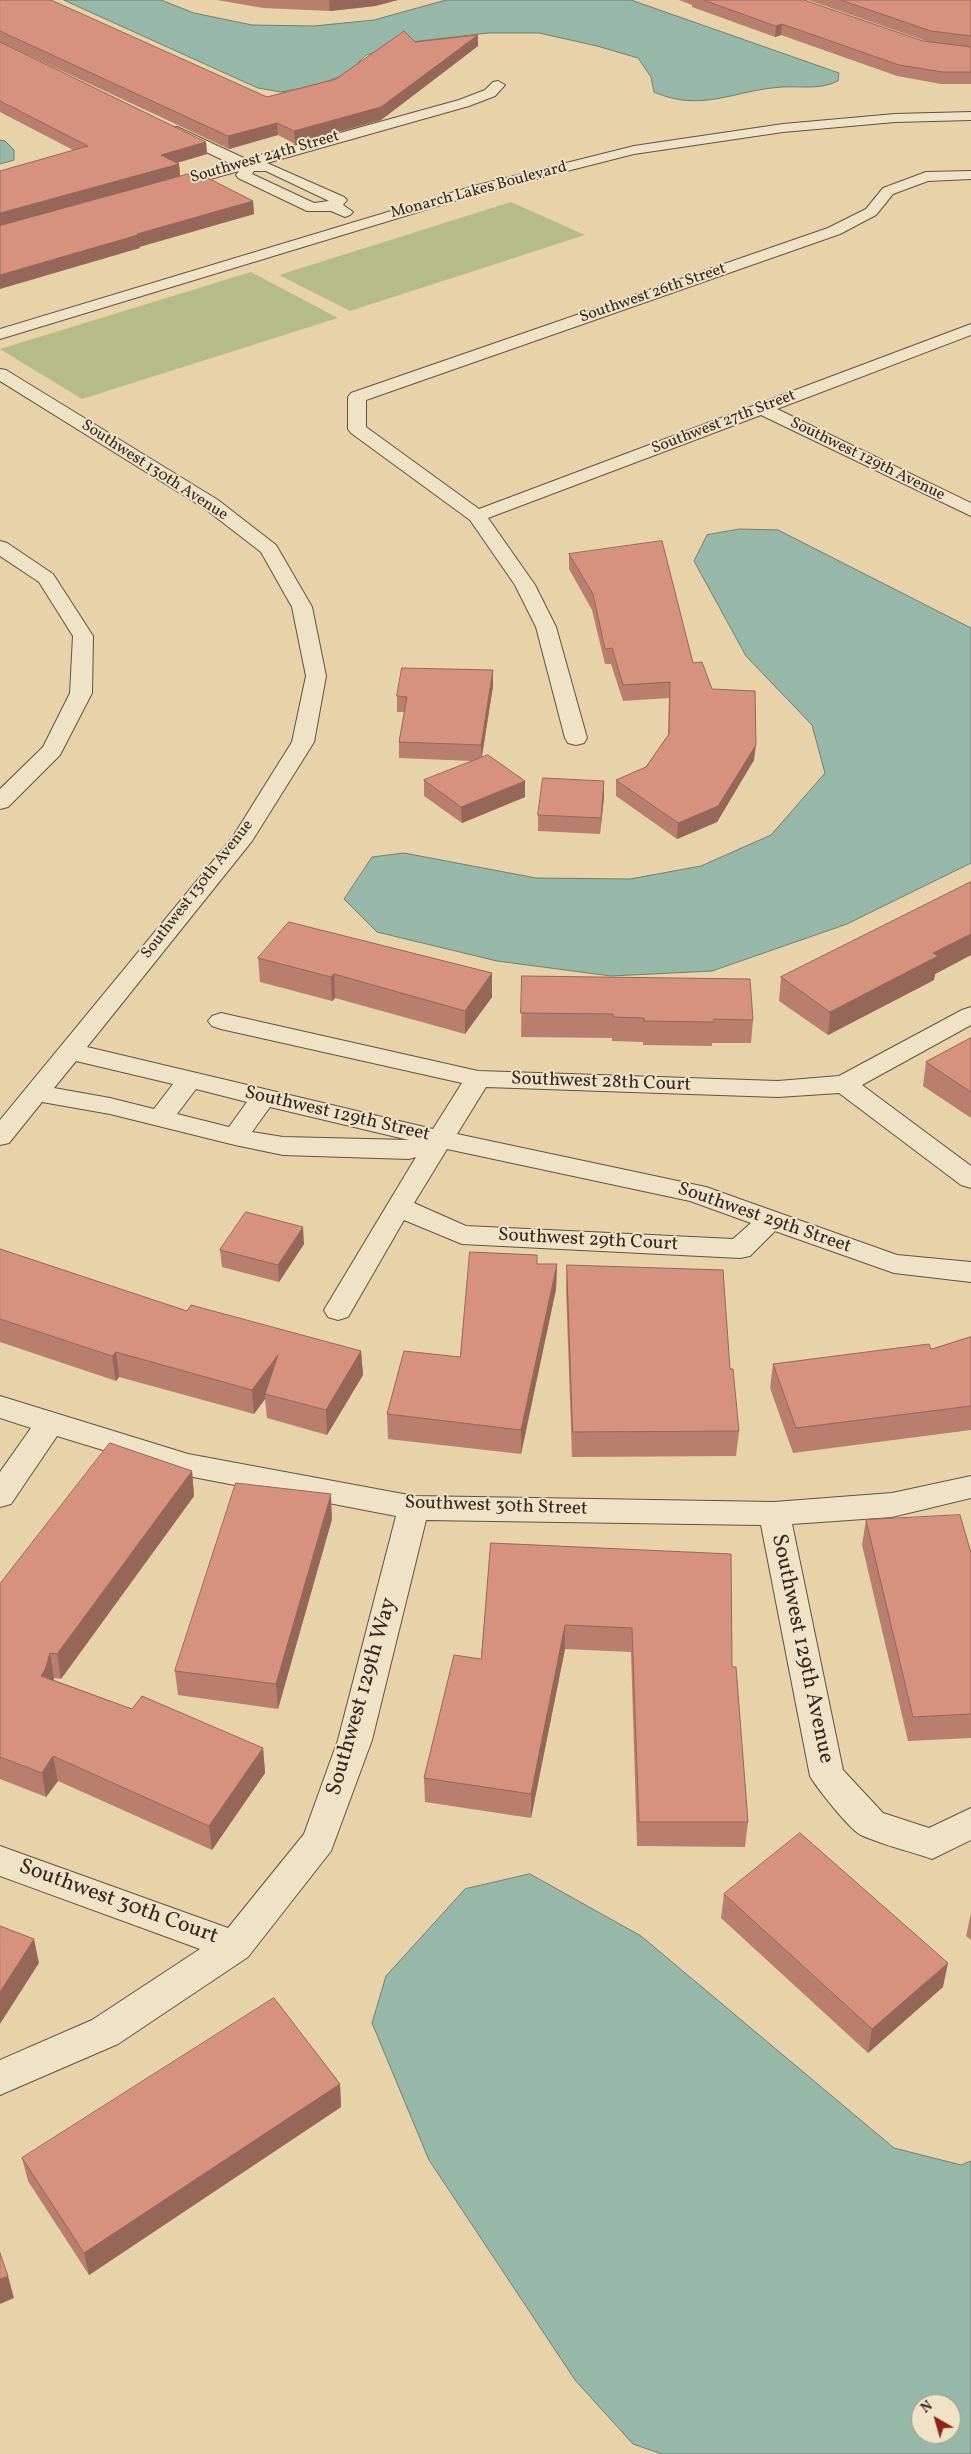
<!DOCTYPE html>
<style>
body{margin:0}
#map{position:relative;width:971px;height:2454px;overflow:hidden;background:#e8d2a9;font-family:Vollkorn,serif}
canvas{display:block}
.north{position:absolute;left:911px;top:2394px;width:50px;height:50px;box-sizing:border-box;background:#f0e2c7;border:1px solid #a59784;border-radius:50%;rotate:322deg;font-size:14px;font-weight:700;line-height:20px;text-align:center;color:#342720}
.north::after{content:'';display:block;margin:auto;width:18px;height:22px;background:#8f2418;clip-path:polygon(50% 0,100% 100%,50% 72%,0 100%)}
</style>
<div id="map">
<canvas width="971" height="2454"></canvas>
<div class="north">N</div>
</div>
<script>
const ctx = document.querySelector('canvas').getContext('2d');
ctx.lineJoin = 'round';
function fillPath(path, color) { ctx.fillStyle = color; ctx.fill(path, 'evenodd'); }
function trace(path, color, width, dash) { ctx.strokeStyle = color; ctx.lineWidth = width; ctx.lineCap = dash ? 'butt' : 'round'; ctx.setLineDash(dash || []); ctx.stroke(path); }
function drawText(font, color, halo, rows, align = 'center') {
  ctx.font = font + ' Vollkorn,serif'; ctx.lineWidth = 4; ctx.setLineDash([]); ctx.textBaseline = 'middle'; ctx.strokeStyle = halo; ctx.fillStyle = color; for (const [text, x, y, turn = 0] of rows) {
    ctx.save(); ctx.translate(x, y); ctx.rotate((+turn || 0) * Math.PI / 180); ctx.textAlign = isNaN(turn) ? turn : align; if (halo) ctx.strokeText(text, 0, 0); ctx.fillText(text, 0, 0); ctx.restore();
  }
}
fillPath(new Path2D(`
 M511 202 585 235 350 311 279 275Z
 M251 272 338 318 82 399 0 349Z`), '#b6bc88');
const water = new Path2D(`
 M64 0H161L194 13 252 25 314 26 374 20 446 0H631L839 73 838 81C820 90 801 86 782 87 734 90 702 113 654 92L651 77 638 58 597 46 539 33H488L411 42 366 55 347 74 314 86 281 92 258 88Z
 M0 140 5 141 14 150V160L0 164Z
 M740 529 778 530 971 628V863L847 924 712 971 611 976 497 961 377 932 344 899 372 857 404 853 536 878 630 879 701 866 771 835 825 773 812 725 746 656 694 561 707 535Z
 M530 1874 641 1936 894 2148 961 2165 971 2161V2454H662L633 2444 575 2380 429 2160 372 2023 386 1976 465 1889ZM921 2404H951V2434H921Z`);
fillPath(water, '#97b8a9');
trace(water, '#6f7e72', 1);
const minor = new Path2D(`
 M498 81 505 85 495 96 469 106 267 163 344 197 347 200 343 205 353 212 350 215 345 217 331 211H307L238 178 236 175 239 171 167 191 159 186 162 183 231 164 167 133 165 130 167 127H177L246 159 459 100 485 90 493 82ZM254 171H266L329 201 314 203 252 174Z
 M971 171V179L928 181 893 194 876 215 840 234 366 400V427L479 509 971 324V335L777 409 971 503V516L761 415 488 518 535 585 556 627 587 738 584 743 576 745 568 743 565 738 536 627 515 585 470 520 351 433 348 429V397L351 393 828 228 866 209 883 188 926 172Z
 M0 369 6 370 218 500 276 545 312 607 326 676 314 742 252 841 87 1047 433 1129 462 1083 221 1029 212 1026 208 1021 212 1016 221 1013 478 1071 778 1081 839 1076 962 1010 971 1007V1025L862 1085 971 1166V1188L961 1185 839 1093 778 1097 486 1087 457 1134 706 1187 897 1255 971 1262V1282L894 1273 775 1231 750 1256 740 1258 462 1244 404 1220 348 1317 338 1320 328 1317 324 1310 416 1157 409 1159 283 1155 235 1145 110 1114 42 1102 9 1143 0 1145V1120L232 838 292 742 306 676 292 607 261 552 204 508 0 381ZM76 1061 173 1084 154 1109 110 1098 54 1088ZM196 1089 247 1102 229 1127 177 1114ZM270 1107 409 1140 283 1137 252 1132ZM447 1149 690 1201 751 1223 733 1239 466 1226 414 1203Z
 M0 541 7 543 53 574 93 636 92 693 60 755 8 807 0 809V789L43 747 70 693 73 636 39 582 0 556Z
 M0 1396 188 1454 414 1496 774 1502 892 1493 971 1476V1498L892 1517 792 1524 843 1770 883 1813 929 1828 971 1808V1840L932 1859C909 1851 883 1845 861 1835 850 1830 816 1787 810 1776L761 1525 426 1520 372 1740 331 1851 248 1957 118 2044 0 2095V2060L92 2020 200 1949 0 1876V1846L228 1928 304 1834 338 1740 396 1516 188 1476 57 1436 11 1504 0 1507V1472L31 1428 0 1418Z`);
const tertiary = new Path2D(`
 M971 112V120L895 122 783 132 634 154 484 192 0 339V329L474 186 634 146 783 124 895 114Z`);
trace(minor, '#615242', 2);
trace(tertiary, '#615242', 2);
fillPath(minor, '#f0e2c7');
fillPath(tertiary, '#f0e2c7');
fillPath(new Path2D(`
 M0 0 267 97 336 79 415 42 478 46 381 120 295 144 278 135 229 149 0 42Z
 M217 0H398L375 6 330 11 263 8Z
 M679 0H804L923 41 929 42 808 0H971V84H941L897 76 781 35 775 37 692 7V5Z
 M0 42 206 142 207 154 177 163 179 164 180 176 253 201 254 214 139 247 140 248 73 150 0 112Z
 M569 554 693 663 712 689 754 760 717 822 677 839 616 796V780L646 767 668 735 669 698 623 701 611 664H605L592 610 569 569Z
 M493 670V686L482 757 525 797 462 823 424 796V780L473 761 399 758V742L404 712H397V696Z
 M604 797 600 834 538 831V815Z
 M971 882V955L935 974 934 980 828 1035 779 1001 781 977Z
 M258 958 492 997 465 1034 335 998 332 1001 260 982Z
 M522 976 753 1020 751 1043H712V1046L643 1045V1042L612 1041V1038L521 1037Z
 M971 1038V1118L923 1086 926 1062Z
 M304 1244 279 1282 222 1267 220 1250Z
 M0 1249 187 1311 361 1351 363 1375 327 1435 267 1418 265 1399 254 1414 119 1377 116 1381 0 1342Z
 M537 1264H557L556 1289 521 1454 388 1439 387 1414 460 1357Z
 M567 1265 730 1369 739 1431 736 1456 572 1457 566 1289Z
 M971 1337V1430L793 1453 770 1388 773 1364 931 1349Z
 M192 1471 194 1496 61 1679 54 1678V1680L132 1709 263 1748 265 1773 212 1850 58 1781 46 1797 0 1779V1584Z
 M332 1519 278 1709 178 1695 175 1671Z
 M866 1520 971 1553V1738L908 1741 862 1545Z
 M491 1543 732 1667 748 1822 745 1847 637 1846 631 1652 565 1649 531 1818 425 1802 424 1778 481 1659Z
 M724 1894 943 1987 868 2053 721 1918Z
 M971 1913V1940L966 1936Z
 M340 2084 341 2107 89 2275 28 2181 22 2158Z`), '#b97e6d');
fillPath(new Path2D(`
 M329 0H398L375 6 330 11Z
 M782 24 781 35 775 37 776 26Z
 M478 35V46L381 120 295 144 294 131Z
 M277 123 278 135 229 149 228 136Z
 M206 142 207 154 162 167 161 155Z
 M179 164 180 176 0 226V213Z
 M253 201 254 214 139 247 140 248 0 289V275L137 234Z
 M493 670V686L481 761V745Z
 M756 745 754 760 717 822 677 839 678 823Z
 M525 781V797L462 823 461 807Z
 M604 781V797L600 834 601 818Z
 M971 934V955L935 974 934 980 828 1035 830 1012 933 953Z
 M492 973V997L465 1034V1011Z
 M334 974 335 998 332 1001 331 977Z
 M303 1227 304 1244 279 1282 278 1265Z
 M557 1264 556 1289 521 1454V1430Z
 M361 1351 363 1375 327 1435 326 1410Z
 M116 1352 119 1377 116 1381 112 1356Z
 M278 1355 265 1394V1399L254 1414 252 1390Z
 M192 1471 194 1496 61 1679 57 1654Z
 M331 1494 332 1519 278 1709 276 1684Z
 M565 1625V1649L531 1818V1794Z
 M50 1653 54 1678 50 1695 41 1676Z
 M263 1748 265 1773 212 1850 209 1826Z
 M53 1756 58 1781 46 1797 42 1773Z
 M34 1939 39 1963 0 2024V1992Z
 M948 1963 943 1987 868 2053 872 2029Z
 M340 2084 341 2107 89 2275 84 2253Z
 M8 2276 14 2298 0 2304V2279Z`), '#966659');
const building = new Path2D(`
 M0 0H51L267 97 336 79 404 31 415 42 478 35 381 107 294 131 277 123 228 136 0 31Z
 M704 0H804L923 41 971 47V72H942L899 65 782 24 776 26Z
 M841 0H971V36L931 31Z
 M0 42 206 142 161 155 179 164 0 213V171L88 146 0 101Z
 M196 172 253 201 137 234 138 235 0 275V226Z
 M662 541 693 663 702 662 712 689 755 691 756 745 718 806 678 823 616 780 646 767 669 734 670 682 623 685 612 648 605 649 593 594 569 554Z
 M402 668 493 670 481 745 399 742 407 697 397 696Z
 M488 755 525 781 461 807 424 780Z
 M543 778 604 781 601 818 538 815Z
 M971 882V934L933 953 938 956 830 1012 781 977Z
 M289 922 492 973 465 1011 334 974 331 977 258 958Z
 M522 976 750 979 753 1020 714 1019V1022L644 1021V1018L613 1017V1014L521 1013Z
 M971 1038V1092L926 1062Z
 M246 1212 303 1227 278 1265 220 1250Z
 M0 1249 187 1311 191 1305 361 1351 326 1410 265 1394 278 1355 252 1390 116 1352 112 1356 0 1319Z
 M470 1252 537 1255V1264H557L521 1430 387 1414 404 1351 460 1357Z
 M567 1265 723 1270 730 1369H733L739 1431 573 1432Z
 M971 1337V1406L796 1428 773 1364 929 1344 931 1349Z
 M110 1443 192 1471 57 1654 50 1653 45 1670 41 1676 132 1709 142 1696 263 1748 209 1826 53 1756 42 1773 0 1757V1584Z
 M236 1483 331 1494 276 1684 175 1671Z
 M960 1515 971 1553V1714L913 1717 866 1520Z
 M491 1543 731 1554 732 1667H736L748 1822H639L632 1628 565 1625 531 1794 424 1778 454 1655 481 1659Z
 M800 1833 948 1963 872 2029 724 1894Z
 M0 1926 34 1939 0 1992Z
 M274 1998 340 2084 84 2253 22 2158Z
 M0 2253 8 2276 0 2279Z`);
fillPath(building, '#d7927f');
trace(building, '#966659', 1);
drawText('16px', '#342720', '#f0e2c7', [
 ["Southwest 24th Street",265,158,-16],
 ["Monarch Lakes Boulevard",479,191,-15],
 ["Southwest 26th Street",653,294,-19],
 ["Southwest 27th Street",724,423,-21],
 ["Southwest 129th Avenue",867,460,26],
 ["Southwest 130th Avenue",154,471,33],
 ["Southwest 130th Avenue",198,890,-52]
]);
drawText('19px', '#342720', '#f0e2c7', [
 ["Southwest 28th Court",601,1083,2],
 ["Southwest 129th Street",337,1115,13],
 ["Southwest 29th Street",764,1219,19],
 ["Southwest 29th Court",588,1241,3],
 ["Southwest 30th Street",496,1507,2]
]);
drawText('22px', '#342720', '#f0e2c7', [
 ["Southwest 129th Avenue",801,1649,78],
 ["Southwest 129th Way",363,1697,-74],
 ["Southwest 30th Court",118,1903,20]
]);
</script>
